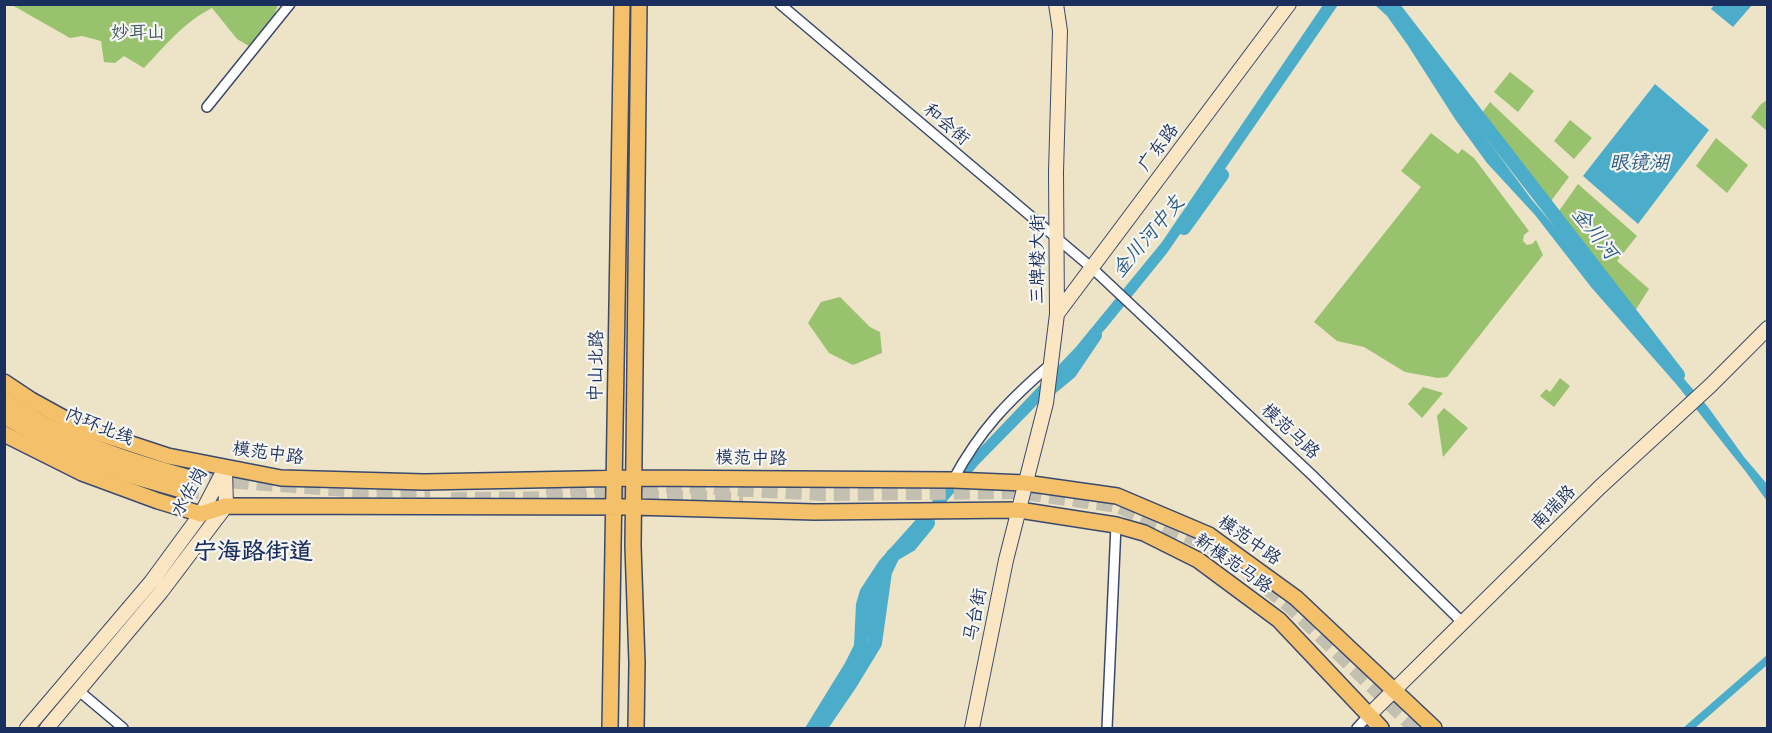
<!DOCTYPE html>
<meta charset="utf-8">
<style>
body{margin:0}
#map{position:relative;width:1772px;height:733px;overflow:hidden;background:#ede3c6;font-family:Pangolin,sans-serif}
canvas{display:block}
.frame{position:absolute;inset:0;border:6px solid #1b2f5e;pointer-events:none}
</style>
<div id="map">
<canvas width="1772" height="733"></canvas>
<div class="frame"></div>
</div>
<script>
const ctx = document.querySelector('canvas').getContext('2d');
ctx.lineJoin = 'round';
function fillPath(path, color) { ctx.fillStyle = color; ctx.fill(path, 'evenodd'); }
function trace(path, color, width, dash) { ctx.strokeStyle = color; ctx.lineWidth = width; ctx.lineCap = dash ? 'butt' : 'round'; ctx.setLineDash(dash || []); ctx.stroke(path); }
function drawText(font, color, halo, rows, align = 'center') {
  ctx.font = font + ' Pangolin,"LXGW WenKai TC",sans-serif'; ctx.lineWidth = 4.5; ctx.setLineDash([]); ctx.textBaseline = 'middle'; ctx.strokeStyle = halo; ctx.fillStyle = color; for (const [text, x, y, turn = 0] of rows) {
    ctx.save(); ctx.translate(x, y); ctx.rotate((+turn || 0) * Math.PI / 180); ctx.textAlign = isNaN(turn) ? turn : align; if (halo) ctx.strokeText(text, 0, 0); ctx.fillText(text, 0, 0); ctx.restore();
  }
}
fillPath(new Path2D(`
 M12 5H278L266 36 249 46 237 39 212 8C184 22 165 46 144 68L124 56 115 63 104 62 101 41 82 36 70 38Z
 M1510 72 1534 91 1518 112 1494 92Z
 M1767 100V131L1751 117 1761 104Z
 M1490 102 1569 177 1545 209 1479 117Z
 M1570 120 1592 138 1574 159 1554 141Z
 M1431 133 1458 154 1462 149 1474 158 1529 231 1524 235 1523 241 1527 245 1532 244 1536 240 1543 255 1447 377 1438 378 1405 372 1364 347 1337 341 1314 322 1421 187 1401 171Z
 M1716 138 1748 165 1727 193 1696 166Z
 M1578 184 1637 236 1617 261 1649 289 1633 314 1554 218Z
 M840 297 870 327 880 332 882 353 853 365 829 353 808 323 821 302Z
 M1560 378 1570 386 1554 407 1540 396 1546 389 1550 392Z
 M1423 387 1443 393 1422 418 1408 404Z
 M1444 408 1468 428 1443 457 1437 416Z`), '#99c26f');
fillPath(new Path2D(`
 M1323 5H1338L1167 253 1107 327 1033 409 978 465 893 563 882 587 874 625 864 651 815 728H805L845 663 854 645 856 604 860 590 879 561 978 450 1076 347 1162 242Z
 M1375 5H1391L1427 58 1532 200 1708 407 1744 457 1767 484V501L1746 472 1677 385 1591 287 1535 215 1487 163 1455 119 1407 44 1387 16Z
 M1714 5V4L1752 5 1733 27 1711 9Z
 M1655 84 1709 130 1638 224 1583 176Z
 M1767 655V665L1695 728H1683Z`), '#4cadcb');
trace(new Path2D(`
 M1391 4 1678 375
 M1184 228 1222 175
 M1041 396 1070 372 1095 335
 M820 728 850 684 875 643 885 572 893 555 910 545 928 523`), '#4cadcb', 14);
trace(new Path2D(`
 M185 477 360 490 430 489
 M546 487 677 485 822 493 1017 491 1117 505 1208 544 1253 576 1292 607 1416 728
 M183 490 227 492
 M451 500 691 498 743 500`), '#c3bfb1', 16, [16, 8]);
const street = new Path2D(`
 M780 4 1092 268 1312 475 1463 623
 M207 107 290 4
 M953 480C980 430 1008 401 1051 364
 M79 691 123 728
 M1107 728 1116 525
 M1357 728 1368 716`);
const secondary = new Path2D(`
 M1057 314 1289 4
 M1368 716 1600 487 1711 385 1768 328
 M27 728 151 582 201 514 225 468
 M47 728 161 592 226 506 225 470
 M972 728 1006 560 1046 403 1057 314 1056 172 1060 31 1056 4`);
const primary = new Path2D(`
 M4 382 31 400 80 427 168 456 281 478 424 482 633 478 953 480 1025 483 1117 496 1209 535 1296 598 1434 728
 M4 434 82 473 158 501 201 514 226 506 633 507 815 512 1019 510 1116 525 1144 533 1198 560 1279 620 1381 728
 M610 728 622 4
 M636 728 637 663 633 546 639 4`);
const highway = new Path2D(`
 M4 400C59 439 122 459 185 477
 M4 416 73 454 131 475 183 490`);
trace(street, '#3a4a6e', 12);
trace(secondary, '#3a4a6e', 16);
trace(primary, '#3a4a6e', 18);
trace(highway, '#3a4a6e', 20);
trace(street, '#fff', 9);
trace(secondary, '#fbe6c3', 14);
trace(primary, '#f4c16a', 15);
trace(highway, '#f4c16a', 16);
drawText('18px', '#415b63', '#f6f6f2', [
 ["妙耳山",138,33]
]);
drawText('18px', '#1b2f5e', '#f6f6f2', [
 ["和会街",946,125,40],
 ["广东路",1159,148,-53],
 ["三牌楼大街",1038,259,-90],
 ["中山北路",597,366,-89],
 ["内环北线",99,427,22],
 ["模范马路",1290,432,43],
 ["模范中路",268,454,8],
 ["模范中路",751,459,1],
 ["水佐岗",190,492,-60],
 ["南瑞路",1554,508,-45],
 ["模范中路",1249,541,35],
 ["新模范马路",1233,564,35],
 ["马台街",976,615,-79]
]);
drawText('italic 20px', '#2c5b84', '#f6f6f2', [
 ["眼镜湖",1639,164],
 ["金川河",1594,234,52],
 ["金川河中支",1149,237,-50]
]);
drawText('bold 24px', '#1b2f5e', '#f6f6f2', [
 ["宁海路街道",253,553]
]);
</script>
